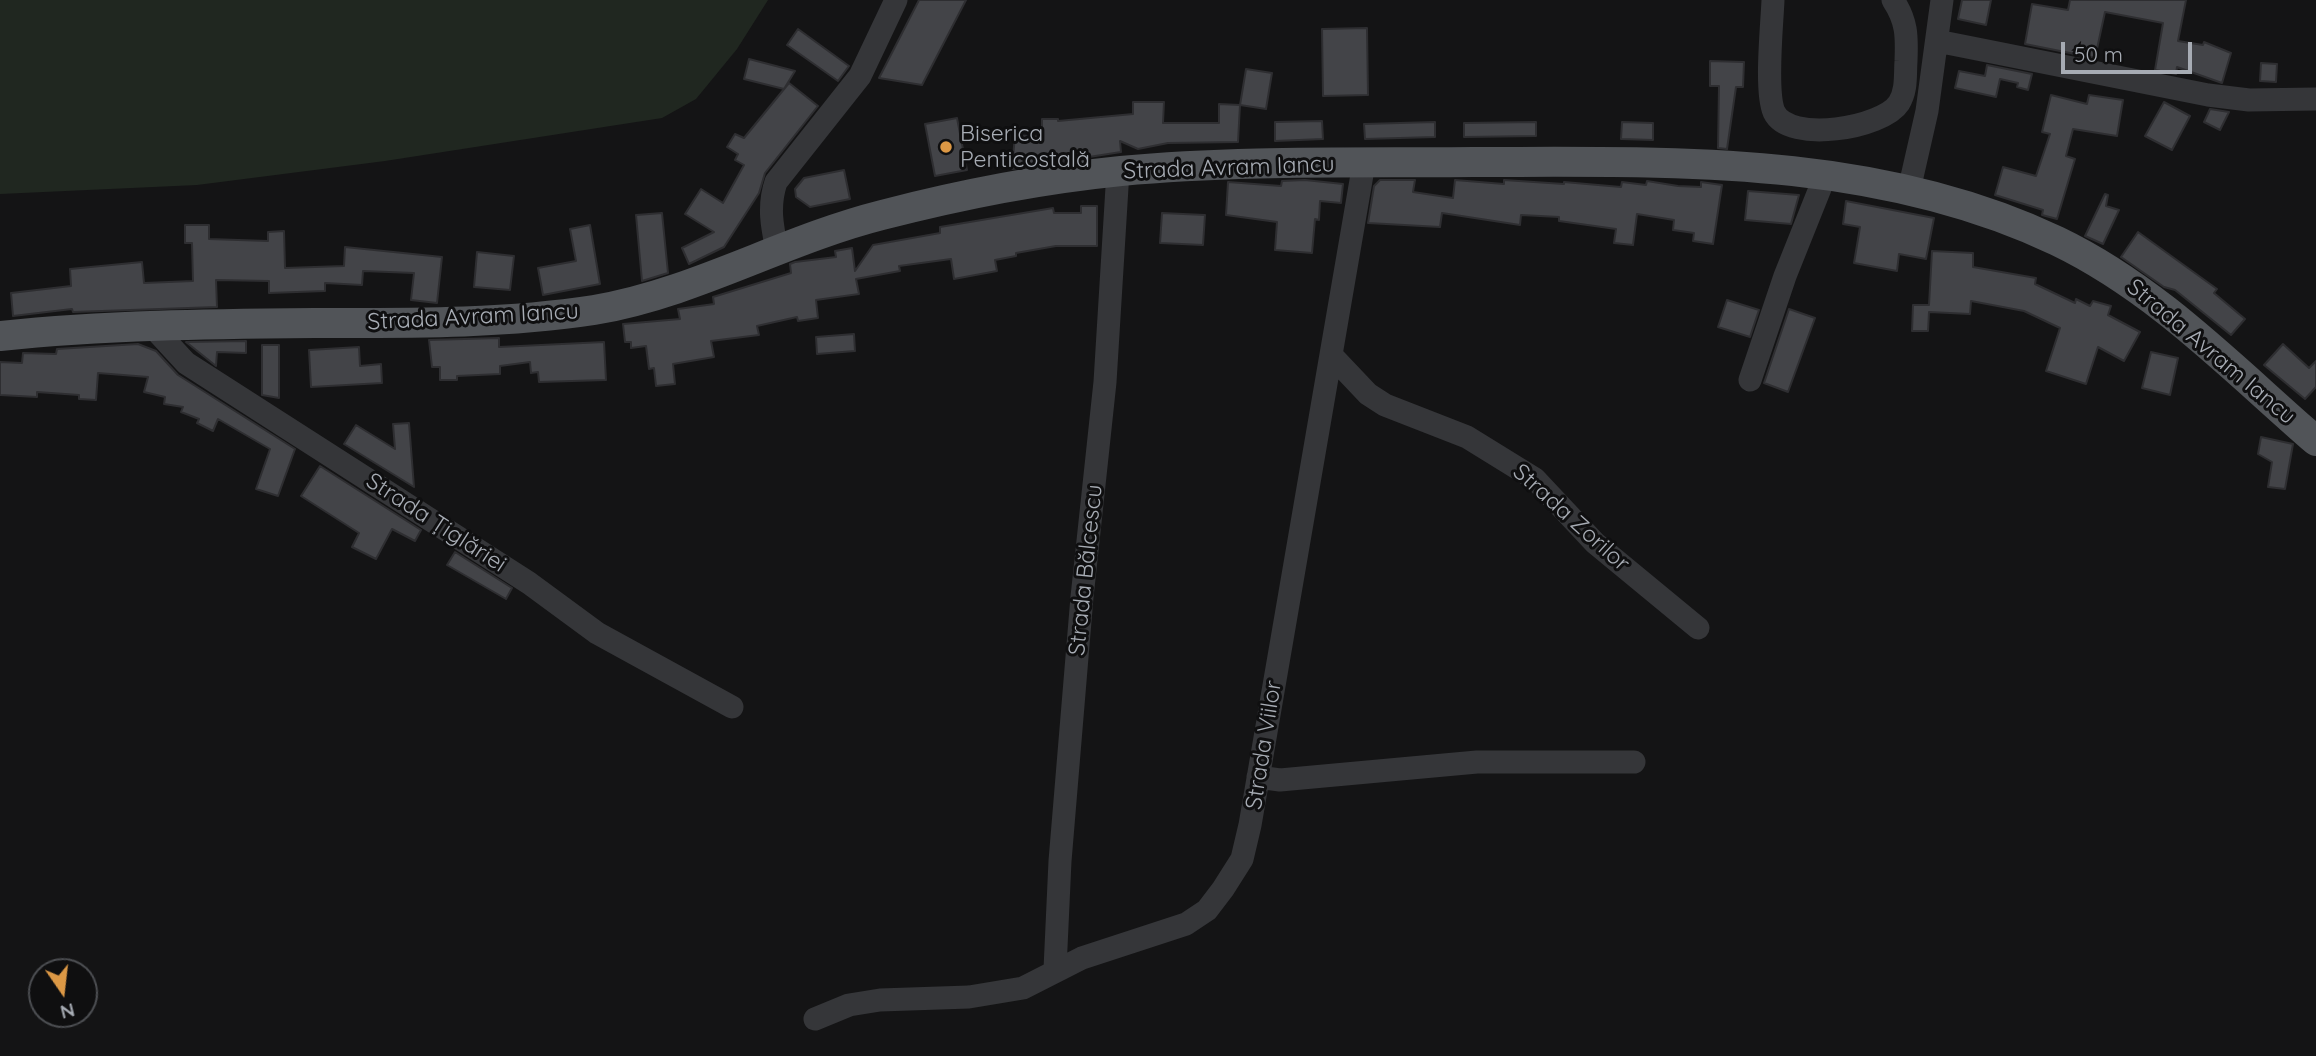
<!DOCTYPE html>
<meta charset="utf-8">
<style>
body{margin:0}
#map{position:relative;width:2316px;height:1056px;overflow:hidden;background:#141415;font-family:Quicksand,sans-serif}
canvas{display:block}
.north{position:absolute;left:28px;top:958px;width:70px;height:70px;box-sizing:border-box;background:#0f0f10;border:2px solid #4c4e52;border-radius:50%;rotate:166deg;font-size:19px;font-weight:700;line-height:28px;text-align:center;color:#a7acb4}
.north::after{content:'';display:block;margin:auto;width:24px;height:32px;background:#dc9845;clip-path:polygon(50% 0,100% 100%,50% 72%,0 100%)}
.scale{position:absolute;left:2061px;top:42px;width:131px;height:32px;box-sizing:border-box;border:4px solid #a7acb4;border-top:0;padding-left:9px;font-size:21px;line-height:24px;white-space:nowrap;color:#a7acb4;-webkit-text-stroke:5px #0f0f10;paint-order:stroke}
</style>
<div id="map">
<canvas width="2316" height="1056"></canvas>
<div class="north">N</div>
<div class="scale">50 m</div>
</div>
<script>
const ctx = document.querySelector('canvas').getContext('2d');
ctx.lineJoin = 'round';
function fillPath(path, color) { ctx.fillStyle = color; ctx.fill(path, 'evenodd'); }
function trace(path, color, width, dash) { ctx.strokeStyle = color; ctx.lineWidth = width; ctx.lineCap = dash ? 'butt' : 'round'; ctx.setLineDash(dash || []); ctx.stroke(path); }
function drawText(font, color, halo, rows, align = 'center') {
  ctx.font = font + ' Quicksand,sans-serif'; ctx.lineWidth = 6; ctx.setLineDash([]); ctx.textBaseline = 'middle'; ctx.strokeStyle = halo; ctx.fillStyle = color; for (const [text, x, y, turn = 0] of rows) {
    ctx.save(); ctx.translate(x, y); ctx.rotate((+turn || 0) * Math.PI / 180); ctx.textAlign = isNaN(turn) ? turn : align; if (halo) ctx.strokeText(text, 0, 0); ctx.fillText(text, 0, 0); ctx.restore();
  }
}
fillPath(new Path2D(`
 M0 0H768L737 49 696 99 662 118 385 161 197 185 0 194Z`), '#202720');
const building = new Path2D(`
 M919 0H966L922 85 879 78Z
 M1962 0H1991L1986 25 1958 19Z
 M2070 0H2186L2178 41 2203 45 2204 42 2231 53 2222 83 2177 67 2176 74 2155 70 2163 23 2105 12 2095 58 2025 44 2032 4 2068 10Z
 M1367 28 1368 95 1323 96 1322 29Z
 M798 29 849 66 838 81 787 45Z
 M749 59 795 71 784 89 744 79Z
 M1710 61 1744 62 1743 87H1736L1727 149 1718 148 1719 86H1710Z
 M2261 63 2277 64 2276 82 2260 81Z
 M1987 65 2032 74 2028 90 2017 87 2018 83 2000 79 1996 97 1955 88 1959 71 1985 76Z
 M1246 69 1272 73 1266 109 1240 105Z
 M789 83 818 106 765 173 759 193 724 247 689 264 682 248 714 232 685 214 701 189 723 203 744 165 735 160 738 154 727 147 735 134 744 138Z
 M2051 95 2087 104 2089 95 2123 100 2117 136 2073 129 2066 156 2075 159 2057 219 2042 215 2043 210 1995 195 2003 167 2036 176 2050 134 2042 132Z
 M1133 102H1164L1163 123H1219V104L1240 105 1238 142 1168 143 1138 149 1120 141 1121 152 1012 169 1015 135 1042 137V119H1058V121L1133 114Z
 M2164 102 2190 116 2172 150 2145 136Z
 M2210 109 2229 112 2220 130 2204 122Z
 M957 118 967 170 935 176 925 124Z
 M1322 121 1323 139 1275 141V122Z
 M1435 122V137L1365 139 1364 124Z
 M1536 122V136L1464 137V123Z
 M1622 122 1653 123V140L1621 139Z
 M844 170 850 199 810 207 796 197 795 189 804 178Z
 M1305 180 1343 184 1341 203 1320 201 1319 220 1315 219 1312 253 1275 250 1277 222 1226 215 1228 182 1281 186 1282 181Z
 M1380 180H1415L1413 192 1453 198 1455 180 1504 184V180L1564 184V182L1621 187 1622 182 1646 185 1647 181 1678 186 1701 187V182L1722 185 1713 244 1693 241 1694 233 1673 230 1674 220 1637 214 1633 245 1614 243 1616 229 1559 221V217L1521 215 1520 225 1442 213 1440 227 1368 223 1374 186Z
 M1748 191 1799 195 1791 224 1745 220Z
 M2105 194 2108 195 2106 206 2119 210 2103 244 2085 236Z
 M1846 201 1934 218 1926 259 1899 254 1897 271 1854 263 1860 227 1843 224Z
 M1081 206H1097V246H1056L1016 253V256L995 260 997 271 954 279 951 259 899 266 900 271 856 279 859 294 816 300 818 318 798 321 797 317 757 326 759 335 711 341 714 357 673 364 675 384 656 386 654 368 649 369 646 346 631 348V342H625L623 324 680 319 678 309 714 304 713 297 791 273 790 264 795 262 836 257 835 251 852 248 855 271 873 245 940 233V227L1053 208 1054 213H1081Z
 M662 213 668 273 642 281 636 215Z
 M1162 213 1205 215 1203 245 1160 243Z
 M185 225H209V239L268 241V232L284 231 285 268 344 266 345 247 442 257 437 303 411 300 414 273 363 271 362 285 325 283V291L269 293V281L216 280 217 307 73 312 72 309 13 316 11 293 71 286 70 269 142 262 144 283 193 281 192 243H185Z
 M590 225 600 284 543 295 538 268 576 261 570 229Z
 M2138 232 2217 289 2214 293 2245 319 2231 335 2175 290 2164 287 2121 257Z
 M1932 251 1973 253V267L2036 278 2035 284 2075 303 2076 299 2090 306 2093 301 2111 306 2108 315 2140 332 2124 361 2098 347 2086 384 2046 371 2060 328 2024 311 1971 301 1970 314 1929 312 1928 331H1912L1913 305H1929Z
 M477 252 514 256 510 290 474 287Z
 M1727 300 1759 310 1750 337 1718 327Z
 M1789 309 1815 318 1788 392 1764 383Z
 M854 334 855 351 817 354 816 337Z
 M499 338V347L604 342 606 380 539 382 538 372 531 373 530 362 500 366V374L457 376V380H440V367H432L429 340Z
 M246 341V353L217 352 216 366 186 342Z
 M138 344 156 351 178 375 295 449 278 496 256 489 270 449 218 419 213 431 197 423 199 419 181 412 183 407 164 404 165 397 144 392 148 377 98 373 96 400 79 399V395L37 392V397L0 395V362L22 363 23 353 56 354 57 349Z
 M2283 344 2309 368 2316 361V387L2305 399 2264 365Z
 M262 345H279V398L262 395Z
 M359 347 360 366 381 364 382 383 311 387 309 350Z
 M2151 352 2178 358 2170 395 2142 388Z
 M409 423 414 487 344 444 356 425 395 449 393 424Z
 M2261 437 2293 444 2285 489 2268 487 2272 462 2258 454Z
 M320 466 421 530 415 541 392 529 376 559 352 547 359 533 301 496Z
 M455 552 512 588 506 599 447 565Z`);
fillPath(building, '#434448');
trace(building, '#2e2e31', 2);
trace(new Path2D(`
 M1773 0C1772 25 1765 91 1774 112 1789 144 1883 128 1899 103 1907 90 1905 75 1906 61 1907 36 1907 21 1893 0
 M1937 41 2208 95 2249 100 2316 99
 M1909 190 1927 111 1942 0
 M777 250C772 226 768 206 776 182L860 76 896 0
 M151 325 186 363 529 583 597 633 732 707
 M1331 355 1368 394 1385 405 1467 437 1535 479 1595 543 1698 628
 M1750 380 1785 276 1825 176
 M1258 777 1280 780 1477 762H1634
 M1055 969 1060 861 1082 597 1105 382 1118 171
 M815 1019 849 1005 880 1000 969 997 1023 988 1082 958 1186 924 1207 910 1223 889 1242 859 1250 825 1364 163`), '#353639', 23);
trace(new Path2D(`
 M0 336C105 325 210 324 315 323 408 323 503 324 594 310 695 293 783 240 882 215 959 195 1041 179 1121 171 1237 160 1356 163 1473 162 1670 162 1874 154 2057 241 2157 289 2234 370 2316 441`), '#515458', 30);
for (const [x, y, r, color] of [
 [946,147,7,"#dc9845"]
]) { const dot = new Path2D(); dot.arc(x, y, r, 0, 2 * Math.PI); ctx.fillStyle = color; ctx.fill(dot); trace(dot, '#0f0f10', 2.5); }
drawText('23px', '#a7acb4', '#0f0f10', [
 ["Biserica",960,134],
 ["Penticostală",960,160]
], 'left');
drawText('23px', '#a7acb4', '#0f0f10', [
 ["Strada Avram Iancu",1229,168,-2],
 ["Strada Avram Iancu",473,317,-3],
 ["Strada Avram Iancu",2211,352,40],
 ["Strada Zorilor",1571,518,42],
 ["Strada Țiglăriei",436,523,33],
 ["Strada Bălcescu",1086,570,-84],
 ["Strada Viilor",1264,745,-81]
]);
</script>
